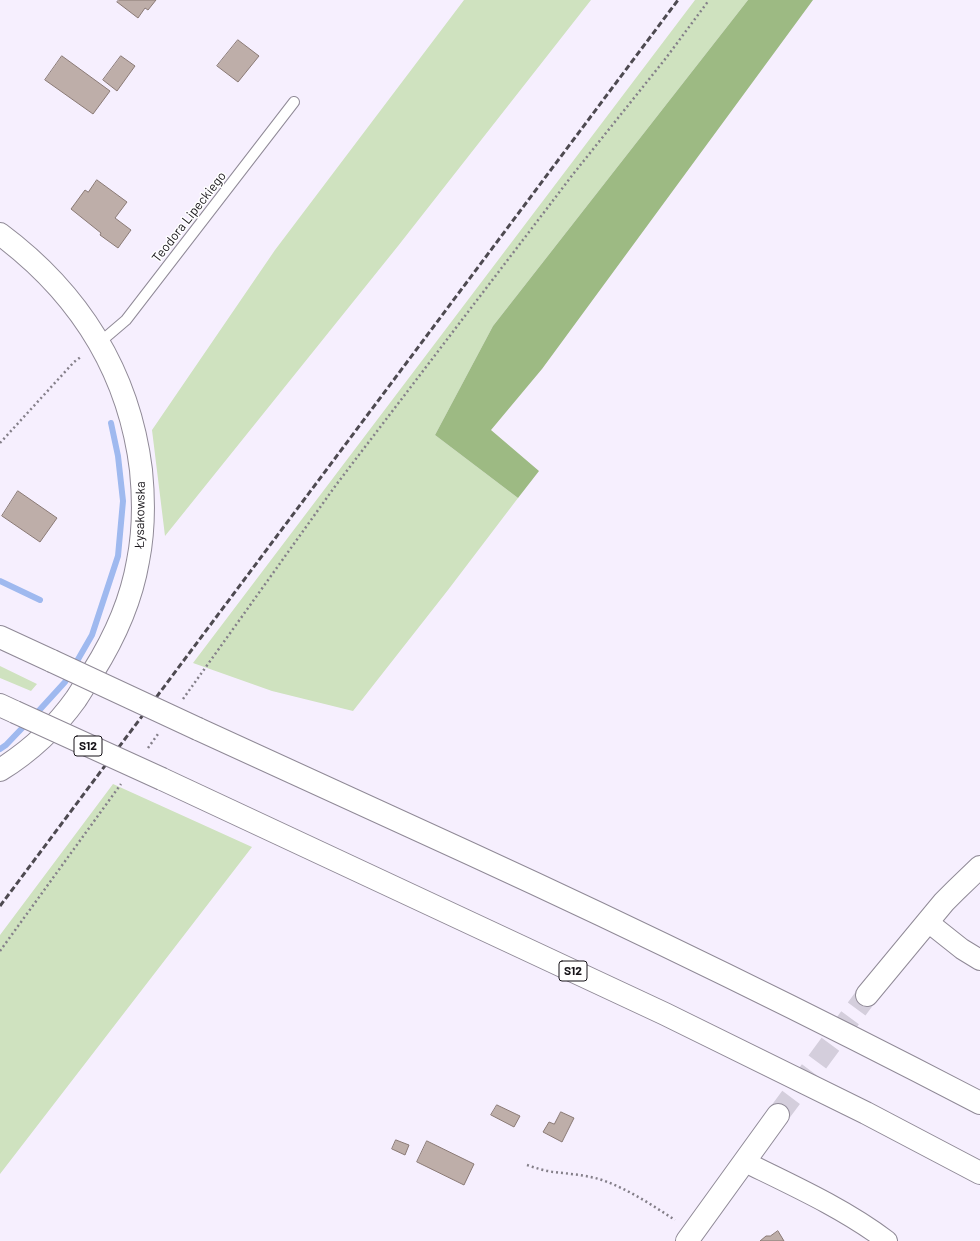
<!DOCTYPE html>
<meta charset="utf-8">
<style>
body{margin:0}
canvas{display:block;background:#f6effe}
</style>
<canvas width="980" height="1241"></canvas>
<script>
const ctx = document.querySelector('canvas').getContext('2d');
ctx.lineJoin = 'round';
function fillPath(path, color) { ctx.fillStyle = color; ctx.fill(path, 'evenodd'); }
function trace(path, color, width, dash) { ctx.strokeStyle = color; ctx.lineWidth = width; ctx.lineCap = dash ? 'butt' : 'round'; ctx.setLineDash(dash || []); ctx.stroke(path); }
function drawText(font, color, halo, rows, align = 'center') {
  ctx.font = font + ' Barlow,sans-serif'; ctx.lineWidth = 3; ctx.setLineDash([]); ctx.textBaseline = 'middle'; ctx.strokeStyle = halo; ctx.fillStyle = color; for (const [text, x, y, turn = 0] of rows) {
    ctx.save(); ctx.translate(x, y); ctx.rotate((+turn || 0) * Math.PI / 180); ctx.textAlign = isNaN(turn) ? turn : align; if (halo) ctx.strokeText(text, 0, 0); ctx.fillText(text, 0, 0); ctx.restore();
  }
}
fillPath(new Path2D(`
 M464 0H591L398 246 165 536 152 430 275 250Z
 M695 0H748L493 326 435 435 518 498 448 590 353 711 272 691 193 663Z
 M0 666 37 684 31 691 0 678Z
 M113 784 252 847 0 1174V935Z`), '#cfe2bf');
fillPath(new Path2D(`
 M748 0H813L542 369 491 430 539 471 518 498 435 435 493 326Z`), '#9dba83');
trace(new Path2D(`
 M0 581 40 600
 M34 716 65 682 92 635 118 556 123 501 118 456 111 423
 M0 749 6 745 27 723`), '#9fb9ef', 6);
const building = new Path2D(`
 M119 0H156L148 10 145 8 138 18 117 2Z
 M238 40 259 56 238 82 217 66Z
 M62 56 110 91 93 114 45 80Z
 M121 56 135 66 117 91 103 80Z
 M97 180 127 202 115 218 131 230 118 248 100 235 101 233 71 209 85 190 88 192Z
 M18 491 57 518 40 542 2 516Z
 M497 1105 520 1116 514 1127 491 1115Z
 M561 1112 574 1118 562 1142 543 1132 549 1122 554 1124Z
 M396 1140 409 1145 405 1155 392 1149Z
 M427 1141 474 1164 464 1185 417 1162Z
 M778 1231 784 1241H760L766 1236H770Z`);
fillPath(building, '#beaea9');
trace(building, '#8a7a75', 1);
trace(new Path2D(`
 M778 1115 867 995`), '#d4cedc', 22, [22, 11]);
const lane = new Path2D(`
 M99 343 126 320 294 102`);
const street = new Path2D(`
 M928 922 962 949 980 960
 M745 1162C792 1185 845 1209 887 1241`);
const secondary = new Path2D(`
 M0 234C79 293 129 372 141 470 144 500 144 531 138 561 131 602 115 637 93 672 87 681 82 690 76 699 56 727 29 752 0 770
 M867 995 944 902 956 890 980 867
 M687 1241 778 1115`);
const highway = new Path2D(`
 M0 637 52 661
 M0 705 15 712
 M198 729C289 771 380 812 471 854 643 933 813 1016 980 1103
 M162 779 665 1014 866 1113 980 1173`);
trace(lane, '#908a97', 12);
trace(street, '#908a97', 22);
trace(secondary, '#908a97', 24);
trace(highway, '#908a97', 24);
trace(new Path2D(`
 M0 443 74 362 82 356
 M183 699 336 485 574 173 666 58 709 0
 M148 748 158 734
 M0 951 121 784
 M527 1165C536 1168 545 1171 554 1172 570 1174 587 1175 602 1180 628 1189 652 1205 675 1220`), '#847f89', 2.5, [2, 3]);
trace(lane, '#fff', 10);
trace(street, '#fff', 20);
trace(secondary, '#fff', 22);
trace(highway, '#fff', 22);
trace(new Path2D(`
 M0 906 678 0`), '#4e4a51', 3, [6, 3]);
const highwayBridge = new Path2D(`
 M52 661 198 729
 M15 712 162 779`);
trace(highwayBridge, '#908a97', 24, []);
trace(highwayBridge, '#fff', 22);
for (const [x, y, w] of [
 [88,746,28],
 [573,971,28]
]) { const box = new Path2D(); box.roundRect(x - w / 2, y - 10, w, 20, 3); ctx.fillStyle = '#fff'; ctx.fill(box); trace(box, '#161318', 1); }
drawText('bold 12px', '#161318', null, [
 ["S12",88,746],
 ["S12",573,971]
]);
drawText('13px', '#161318', '#fff', [
 ["Teodora Lipeckiego",189,217,-52],
 ["Łysakowska",140,515,-89]
]);
</script>
